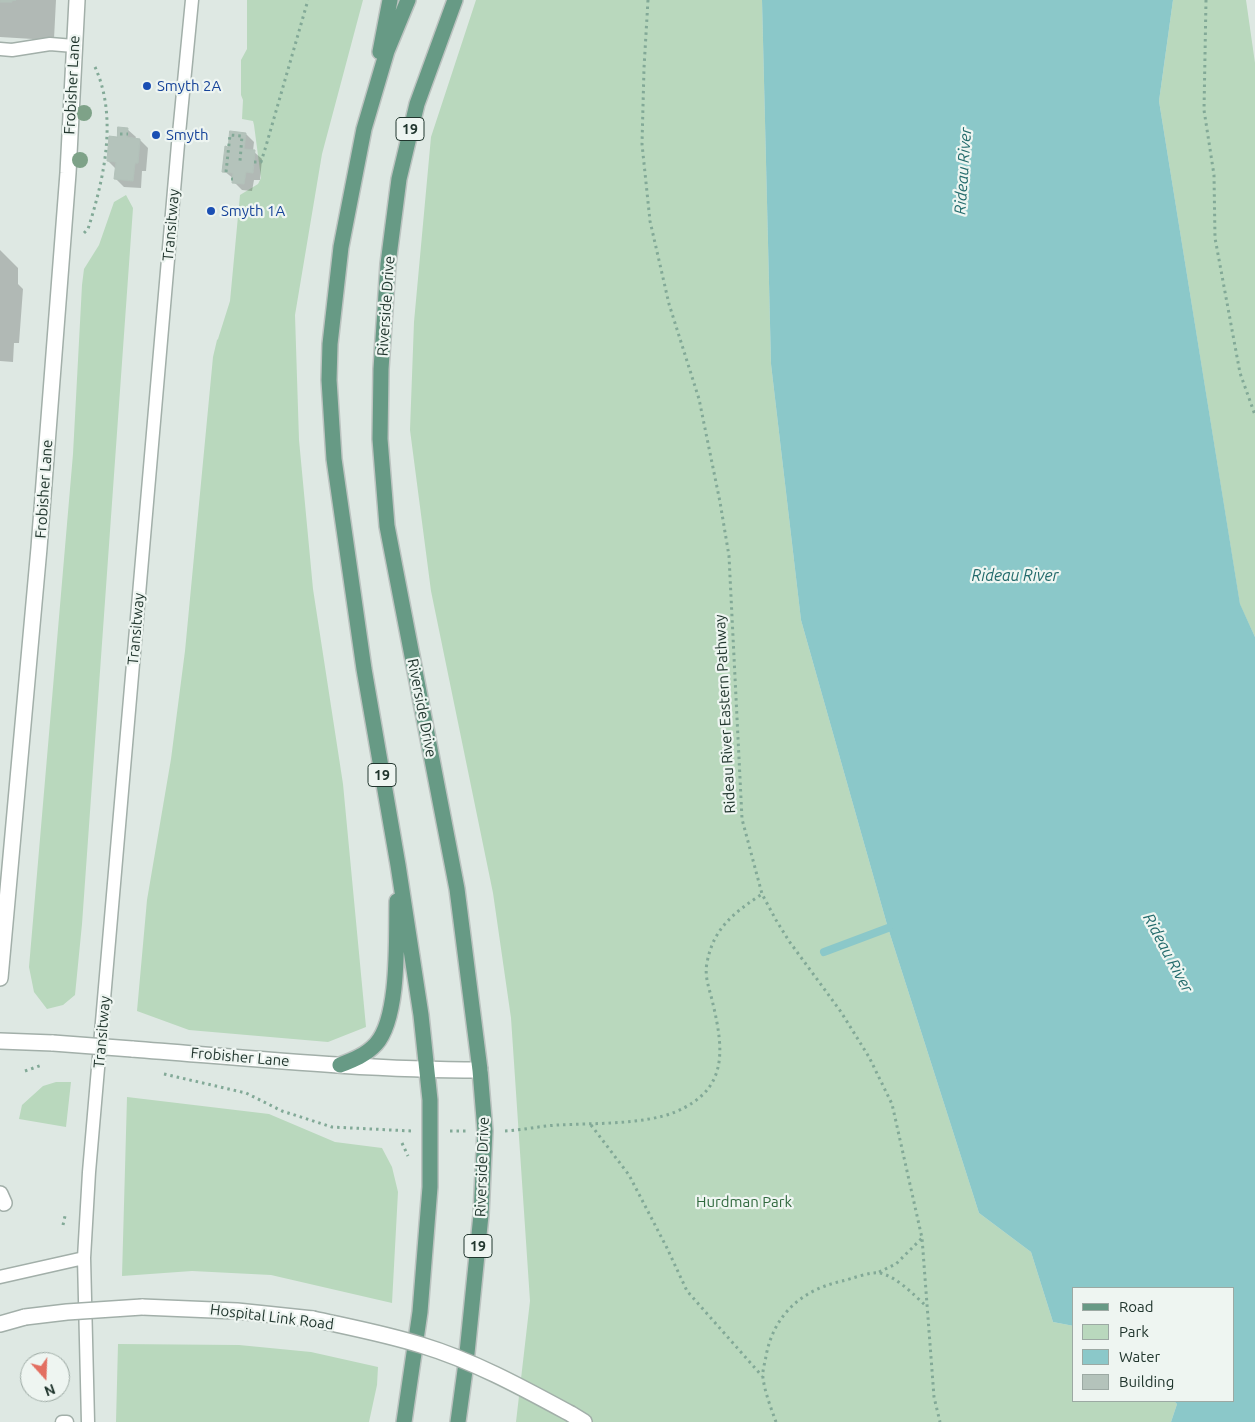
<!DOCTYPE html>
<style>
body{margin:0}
#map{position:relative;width:1255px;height:1422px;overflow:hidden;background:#dee8e3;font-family:Ubuntu,sans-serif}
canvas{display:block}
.legend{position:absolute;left:1072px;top:1287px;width:162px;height:115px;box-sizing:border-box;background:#eef5f1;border:1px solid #9ca9a3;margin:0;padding:6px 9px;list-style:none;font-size:15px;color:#21362e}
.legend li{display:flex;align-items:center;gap:10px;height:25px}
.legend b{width:25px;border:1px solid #9ca9a3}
.north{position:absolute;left:20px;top:1352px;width:50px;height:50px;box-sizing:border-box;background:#eef5f1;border:1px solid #9ca9a3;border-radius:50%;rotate:160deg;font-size:14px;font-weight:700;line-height:20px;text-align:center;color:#21362e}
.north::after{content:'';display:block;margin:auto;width:18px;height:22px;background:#e36f61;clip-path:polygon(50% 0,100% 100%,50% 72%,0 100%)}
</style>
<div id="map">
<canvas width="1255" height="1422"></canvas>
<ul class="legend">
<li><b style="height:6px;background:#679a85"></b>Road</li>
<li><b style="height:14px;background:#b9d8bd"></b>Park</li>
<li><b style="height:14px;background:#8bc8c9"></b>Water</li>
<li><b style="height:14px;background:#b4c3bb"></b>Building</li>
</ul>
<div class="north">N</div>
</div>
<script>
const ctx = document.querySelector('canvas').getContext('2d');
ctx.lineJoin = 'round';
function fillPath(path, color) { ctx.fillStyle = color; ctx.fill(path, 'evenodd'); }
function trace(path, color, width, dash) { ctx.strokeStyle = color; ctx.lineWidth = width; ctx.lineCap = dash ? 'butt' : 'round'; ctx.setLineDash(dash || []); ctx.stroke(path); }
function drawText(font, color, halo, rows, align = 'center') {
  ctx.font = font + ' Ubuntu,sans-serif'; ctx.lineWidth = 4.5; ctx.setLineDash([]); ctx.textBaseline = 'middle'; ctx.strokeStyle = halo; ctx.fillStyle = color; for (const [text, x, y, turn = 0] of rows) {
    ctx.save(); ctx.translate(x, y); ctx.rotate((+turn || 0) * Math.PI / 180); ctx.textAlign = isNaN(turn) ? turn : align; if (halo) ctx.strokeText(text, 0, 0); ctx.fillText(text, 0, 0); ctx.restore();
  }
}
fillPath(new Path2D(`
 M247 0H363L322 154 295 315 299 440 313 589 343 784 366 1027 328 1042 189 1030 137 1011 147 900 171 759 185 651 213 357 217 340 218 339 230 301 240 195 258 184 261 178 254 125 253 121 242 119 243 100 241 95V60L247 49Z
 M476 0H762L771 364 801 620 888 928 979 1213 1031 1252 1053 1322 1074 1326V1401H1174L1177 1404 1171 1422H516L530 1301 511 1018 493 893 431 591 410 430 414 322 431 137Z
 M1173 0H1246L1255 63V637L1240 605 1159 101Z
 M126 195 133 208 82 924 75 995 63 1005 47 1009 34 992 29 967 73 454 82 285 84 269 99 245 114 202Z
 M56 1082H71L66 1127 19 1119 22 1105 43 1086Z
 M127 1097 269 1114 335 1142 382 1148 392 1167 398 1192 392 1303 271 1275 192 1271 122 1276Z
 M118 1344 239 1345 311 1352 378 1367 377 1385 369 1422H116Z`), '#b9d8bd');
fillPath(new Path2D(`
 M762 0H1173L1159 101 1240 604 1255 637V1422H1171L1177 1404 1174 1401H1234V1288H1074V1326L1053 1322 1031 1252 979 1213 888 928 801 620 771 364Z`), '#8bc8c9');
fillPath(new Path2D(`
 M0 0H56L54 39 49 40 0 37Z
 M127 129 136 137 135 139 140 140 148 148 146 171H142L141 188 124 187 115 178 116 169 108 161 119 139Z
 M246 134 254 142 253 151 262 159 260 180H254L252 191 242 190 234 182V179L224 171 229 148Z
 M0 250 18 268V284L23 289 19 343H14L13 362 0 361Z`), '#0003');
trace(new Path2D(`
 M824 952 888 928`), '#8bc8c9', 8);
const building = new Path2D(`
 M0 0H16L11 1 12 2H0Z
 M118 127 128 128 127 137 140 139 138 163H135L133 181 114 179 116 162 107 161 109 136 117 137Z
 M230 131 246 133 244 149 255 150 253 173 246 172 244 184 232 183 233 173 222 172 225 146 228 147Z`);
fillPath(building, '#b4c3bb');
trace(building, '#b2c1b9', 1);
const service = new Path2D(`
 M0 49 12 50 50 44 74 46
 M0 1277 84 1258
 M62 1422H67
 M88 1422 84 1258 89 1172 178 144 192 0`);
const minor = new Path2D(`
 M0 978 39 548 68 173 77 0
 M0 1041 53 1043
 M132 1049C248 1058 364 1070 480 1070
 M0 1194 4 1203`);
const tertiary = new Path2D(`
 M142 1307 237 1311 313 1319
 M0 1324 25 1317
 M571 1414 584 1422`);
const primary = new Path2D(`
 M455 0 417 104 399 179 388 264 381 369 380 439 387 526 457 889 480 1070 485 1131 481 1215 466 1363 458 1422
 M380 52 390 0
 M340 1065C353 1060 366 1055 376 1044 400 1017 396 937 397 901
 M404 1422 420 1312 430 1187V1100L421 1015 398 865 364 669 334 459 329 380 330 344 341 247 364 129 387 51 408 0`);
trace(service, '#a2afa9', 15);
trace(minor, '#a2afa9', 18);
trace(tertiary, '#a2afa9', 18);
trace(primary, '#bcc3c0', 18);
trace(new Path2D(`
 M648 0 644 68 642 144 650 221 669 304 699 399 720 502 729 556 742 819 762 894 776 920 789 941 841 1012 869 1057 892 1104 922 1238 934 1397 940 1422
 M1206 0 1204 110 1214 175 1215 238 1240 373 1255 415
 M120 134H128
 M254 162H261L266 146 308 0
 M226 172 230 135 242 136 240 161
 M231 179H233
 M84 233 88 229C104 179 118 117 95 67
 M25 1071 42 1065
 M164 1074 246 1093 282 1111 332 1127 411 1131
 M591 1125 629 1175 667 1248 687 1291 762 1376
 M450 1131H466
 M505 1131C523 1130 540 1126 558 1125 592 1123 643 1125 675 1112 728 1090 724 1051 713 1004 710 990 704 977 707 963 713 928 735 912 762 894
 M402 1143 408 1156
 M63 1225 65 1216
 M879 1272 896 1264 922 1238
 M776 1422C771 1408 765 1393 763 1378 762 1371 765 1363 766 1356 774 1314 802 1290 842 1281 851 1279 872 1271 880 1273 897 1277 913 1294 926 1306`), '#82a997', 3, [2.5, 4]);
trace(service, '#fff', 12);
trace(minor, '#fff', 15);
trace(tertiary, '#fff', 15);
trace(primary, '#679a85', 15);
const minorBridge = new Path2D(`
 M53 1043 132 1049`);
const tertiaryBridge = new Path2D(`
 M25 1317 67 1312 142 1307
 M313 1319C349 1327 386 1334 421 1345 474 1361 523 1388 571 1414`);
trace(minorBridge, '#a2afa9', 18, []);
trace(tertiaryBridge, '#a2afa9', 18, []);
trace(minorBridge, '#fff', 15);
trace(tertiaryBridge, '#fff', 15);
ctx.fillStyle = '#7ea288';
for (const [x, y] of [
 [84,113],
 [80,160]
]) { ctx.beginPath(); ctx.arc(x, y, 8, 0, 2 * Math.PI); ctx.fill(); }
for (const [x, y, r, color] of [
 [147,86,5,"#1a4fb4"],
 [156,135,5,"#1a4fb4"],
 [211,211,5,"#1a4fb4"]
]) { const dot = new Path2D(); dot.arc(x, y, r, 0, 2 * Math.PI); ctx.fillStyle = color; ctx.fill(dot); trace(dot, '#eef5f1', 2); }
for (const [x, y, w] of [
 [410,129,28],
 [382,775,28],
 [478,1246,28]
]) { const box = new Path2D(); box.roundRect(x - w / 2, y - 11.5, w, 23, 4); ctx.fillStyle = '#eef5f1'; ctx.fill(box); trace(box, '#21362e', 1); }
drawText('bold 14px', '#21362e', null, [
 ["19",410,129],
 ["19",382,775],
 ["19",478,1246]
]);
drawText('15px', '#21362e', '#eef5f1', [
 ["Frobisher Lane",72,85,-87],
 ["Transitway",171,225,-85],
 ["Riverside Drive",386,306,-86],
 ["Frobisher Lane",44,489,-86],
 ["Transitway",136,629,-85],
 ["Riverside Drive",422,708,79],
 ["Rideau River Eastern Pathway",725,714,-93],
 ["Transitway",102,1032,-85],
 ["Frobisher Lane",240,1057,5],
 ["Riverside Drive",482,1167,-88],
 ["Hospital Link Road",272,1317,7]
]);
drawText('15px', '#164399', '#eef5f1', [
 ["Smyth 2A",157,86],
 ["Smyth",166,135],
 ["Smyth 1A",221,211]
], 'left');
drawText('15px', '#30693e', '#eef5f1', [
 ["Hurdman Park",744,1202]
]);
drawText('italic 16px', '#226a6b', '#eef5f1', [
 ["Rideau River",963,171,-86],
 ["Rideau River",1015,576],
 ["Rideau River",1168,953,62]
]);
</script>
